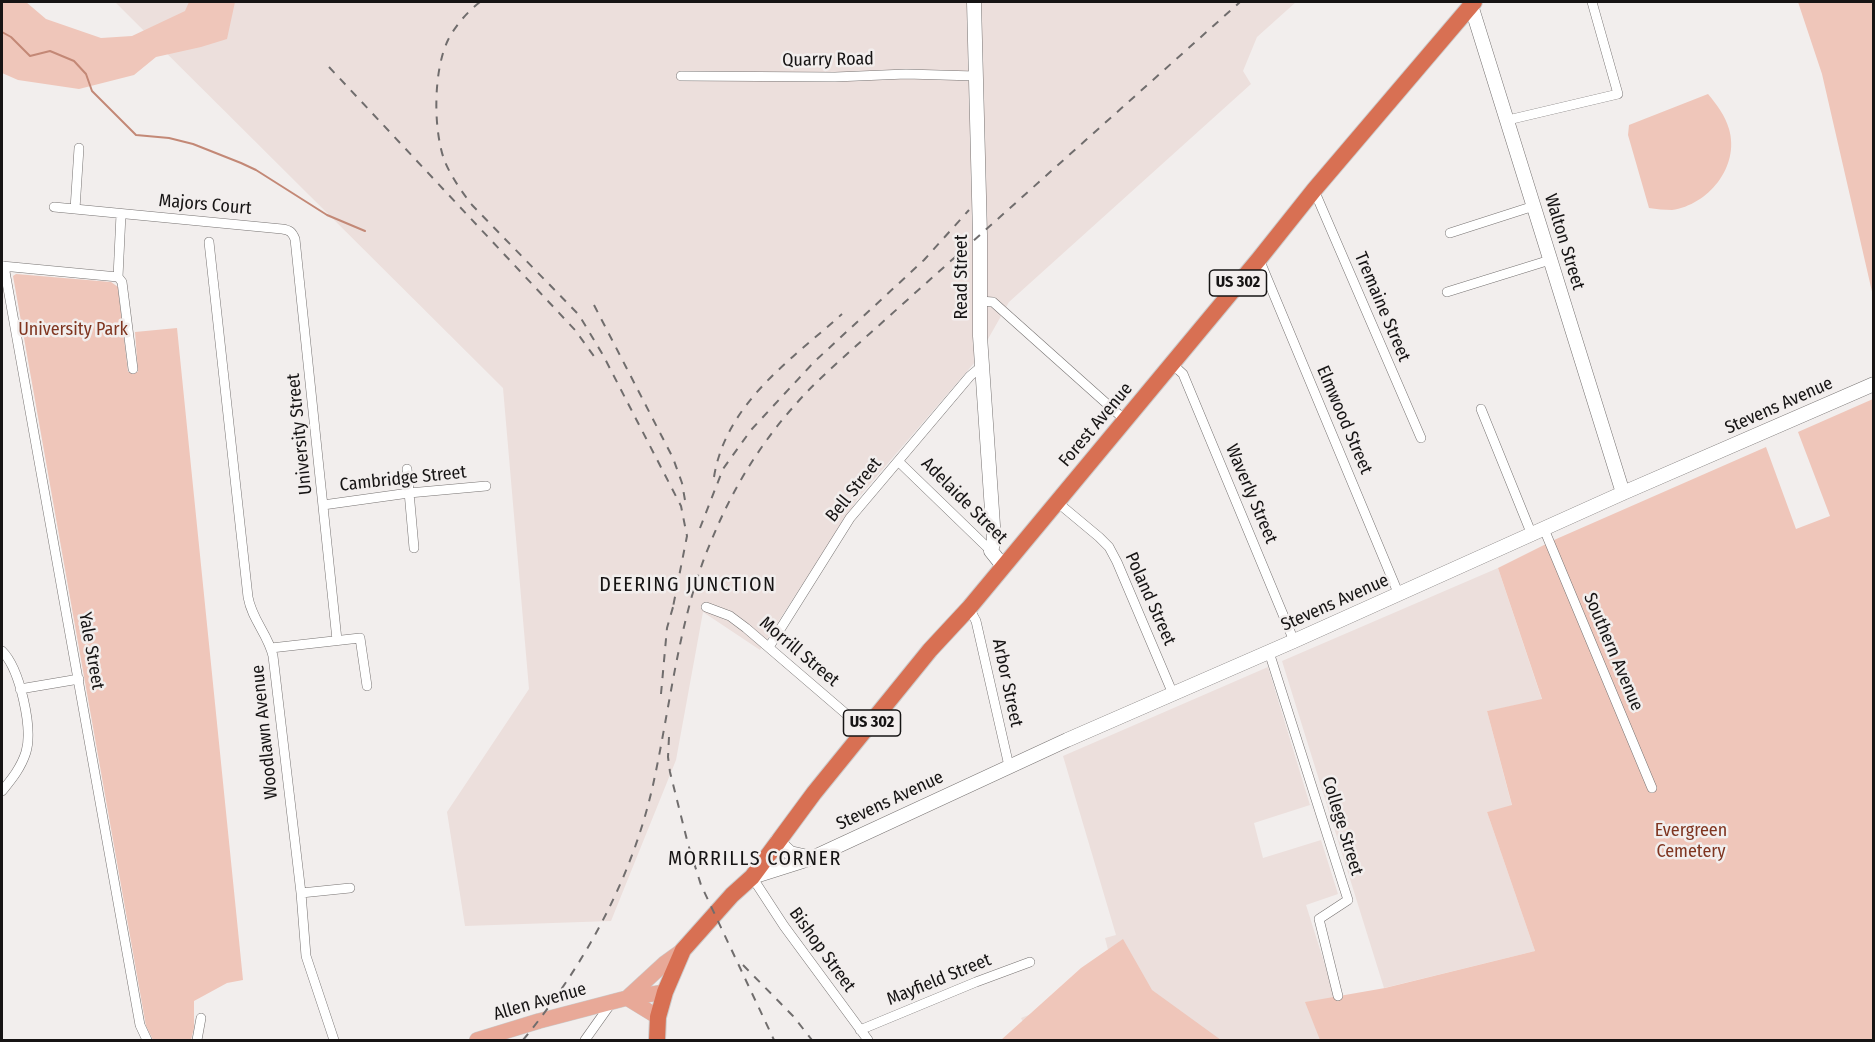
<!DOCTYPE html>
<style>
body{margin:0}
#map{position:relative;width:1875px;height:1042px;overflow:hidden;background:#f2eeed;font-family:"Fira Sans Condensed",sans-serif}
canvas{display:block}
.frame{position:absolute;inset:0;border:3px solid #161414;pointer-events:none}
</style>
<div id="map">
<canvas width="1875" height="1042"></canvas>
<div class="frame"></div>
</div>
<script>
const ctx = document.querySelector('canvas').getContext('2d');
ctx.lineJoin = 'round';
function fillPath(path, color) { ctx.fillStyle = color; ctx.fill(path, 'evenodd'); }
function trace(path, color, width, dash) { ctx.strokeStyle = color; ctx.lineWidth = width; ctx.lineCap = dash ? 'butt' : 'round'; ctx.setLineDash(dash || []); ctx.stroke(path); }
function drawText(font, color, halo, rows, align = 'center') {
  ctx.font = font + ' "Fira Sans Condensed",sans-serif'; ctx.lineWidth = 5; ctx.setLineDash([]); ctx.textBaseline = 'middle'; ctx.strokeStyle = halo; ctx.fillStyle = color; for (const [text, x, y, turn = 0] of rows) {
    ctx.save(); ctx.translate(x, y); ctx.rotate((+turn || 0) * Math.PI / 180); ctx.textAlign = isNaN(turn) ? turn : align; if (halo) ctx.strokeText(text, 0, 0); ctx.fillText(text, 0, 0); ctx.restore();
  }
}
fillPath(new Path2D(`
 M115 2H1296L1257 37 1243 71 1251 84 1009 302 975 362 858 498 760 650 703 612 676 760 611 921 465 926 447 812 529 689 503 388Z
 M1498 568 1542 700 1487 711 1512 806 1487 812 1535 951 1384 988 1282 661Z
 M1268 667 1310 805 1254 823 1263 858 1321 840 1338 894 1306 905 1335 997 1358 1040H1032L1021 1018 1116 981 1105 938 1116 935 1063 756Z`), '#ecdfdc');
fillPath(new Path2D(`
 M2 2H26L46 19 101 38 132 36 185 11 189 2H235L227 39 201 47 156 57 134 75 79 89 18 80 2 73Z
 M1798 2H1873V296L1822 74Z
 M1708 94C1717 105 1725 115 1729 129 1740 167 1708 205 1672 210 1665 210 1656 209 1649 208L1628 135 1629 125Z
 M16 274 111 282 118 287 128 372H138L135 332 177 328 243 980 227 983 194 1001V1028L191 1040H153L146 1026 13 276Z
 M1873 399V1040H1320L1305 1002 1385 988 1535 951 1487 812 1512 805 1487 711 1542 699 1498 568 1554 540 1766 447 1796 529 1830 516 1798 432Z
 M1123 939 1152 990 1221 1040H1001L1081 968Z`), '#efc6ba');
trace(new Path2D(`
 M2 32 11 37 30 56 50 51 74 61 86 74 92 91 136 135 169 138 193 144 241 163 256 170 327 215 365 231`), '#c38876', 2);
const street = new Path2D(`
 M681 76 835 77 906 74 975 76
 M1508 120 1618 94 1592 2
 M1314 190 1421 438
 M54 207 282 229C290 230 292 232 295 239L337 640
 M75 209 79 148
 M1450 233 1534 206
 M209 242 248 597C252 620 268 634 273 656L301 893 306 956 334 1040
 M1259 259 1399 595
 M2 266 118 277
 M4 266 140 1025 147 1040
 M118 277 122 282 133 369
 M118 277 121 214
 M1447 292 1550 260
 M980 301 993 302 1125 420
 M1172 364 1183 374 1294 641
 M1481 409 1532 535
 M899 462 991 551
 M407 469 414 548
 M1057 502 1099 537 1109 547 1117 562 1173 694
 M323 505 409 493 486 486
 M1544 529 1652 788
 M706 607 730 616 746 628 866 731
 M969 608 976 621 1009 766
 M769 647 850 518 970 376 982 366
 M271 648 360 638 367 686
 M2 651C20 669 33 728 26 752 21 768 11 780 2 791
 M1269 652 1348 900 1319 919 1338 996
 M20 689 79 679
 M752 877 784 926 868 1040
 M301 893 350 888
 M860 1030 976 982 1030 962
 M197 1040 201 1018
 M585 1040 612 1002`);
const secondary = new Path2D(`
 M974 2 980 235V336L994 540 991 551 1003 566
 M1470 2 1623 493
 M777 841 790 853 812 858
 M752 877 812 858 1067 740 1294 641 1623 493 1874 384`);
const primary = new Path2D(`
 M627 998 665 992
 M627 998 658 1017
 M477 1040 539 1021 627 998 665 963 683 950`);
const highway = new Path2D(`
 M657 1040 658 1017 665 992 683 950 732 895 752 877 814 793 930 650 969 608 1259 259 1314 190 1474 2`);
trace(street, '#777372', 10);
trace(secondary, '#777372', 15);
trace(primary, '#cccbcb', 16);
trace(highway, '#cccbcb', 18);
trace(street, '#fff', 9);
trace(secondary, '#fff', 14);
trace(primary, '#e8a998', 15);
trace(highway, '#d87053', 16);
trace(new Path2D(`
 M480 2C468 11 455 26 448 40 433 71 433 131 445 162 452 178 462 192 472 205L579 315 603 355 681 506 687 536 673 607
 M329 67 575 330 596 359
 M594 305 673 458 682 483 686 506
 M714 477C726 403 791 360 842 314
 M700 528 723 469 751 430 814 362 924 260 969 210
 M661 694 667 628 675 600
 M669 737 668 757 670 772 688 844 701 885 774 1040
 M743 965 793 1016 812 1040
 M523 1040C584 966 632 879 653 785 671 703 679 615 712 539 732 490 760 444 795 405 814 383 836 364 857 345L1240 2`), '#706d6d', 2, [8, 8]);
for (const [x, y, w] of [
 [1238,283,57],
 [872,723,57]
]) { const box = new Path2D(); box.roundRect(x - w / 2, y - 13, w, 26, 4.5); ctx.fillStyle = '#f2eeed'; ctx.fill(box); trace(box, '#161414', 1.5); }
drawText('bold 16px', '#161414', null, [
 ["US 302",1238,283],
 ["US 302",872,723]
]);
drawText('18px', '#161414', '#f2eeed', [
 ["Quarry Road",828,60,-1],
 ["Majors Court",205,205,5],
 ["Walton Street",1564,242,73],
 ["Read Street",962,277,-90],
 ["Tremaine Street",1382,307,67],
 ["Stevens Avenue",1779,406,-24],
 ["Elmwood Street",1344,420,67],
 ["Forest Avenue",1096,425,-50],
 ["University Street",300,434,-96],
 ["Cambridge Street",403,479,-6],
 ["Bell Street",854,490,-51],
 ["Waverly Street",1251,494,67],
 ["Adelaide Street",964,501,45],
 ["Poland Street",1150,599,66],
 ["Stevens Avenue",1335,603,-24],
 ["Yale Street",91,651,80],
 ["Morrill Street",799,652,40],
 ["Southern Avenue",1613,652,67],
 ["Arbor Street",1007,683,78],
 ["Woodlawn Avenue",265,732,-96],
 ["Stevens Avenue",890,801,-25],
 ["College Street",1342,826,73],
 ["Bishop Street",822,950,54],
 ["Mayfield Street",939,980,-22],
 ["Allen Avenue",540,1002,-16]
]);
drawText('18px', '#7f3520', '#f2eeed', [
 ["University Park",73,330],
 ["Evergreen",1691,831],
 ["Cemetery",1691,852]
]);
ctx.letterSpacing = '1.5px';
drawText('20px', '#161414', '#f2eeed', [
 ["DEERING JUNCTION",688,585],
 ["MORRILLS CORNER",755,859]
]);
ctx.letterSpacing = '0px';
</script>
